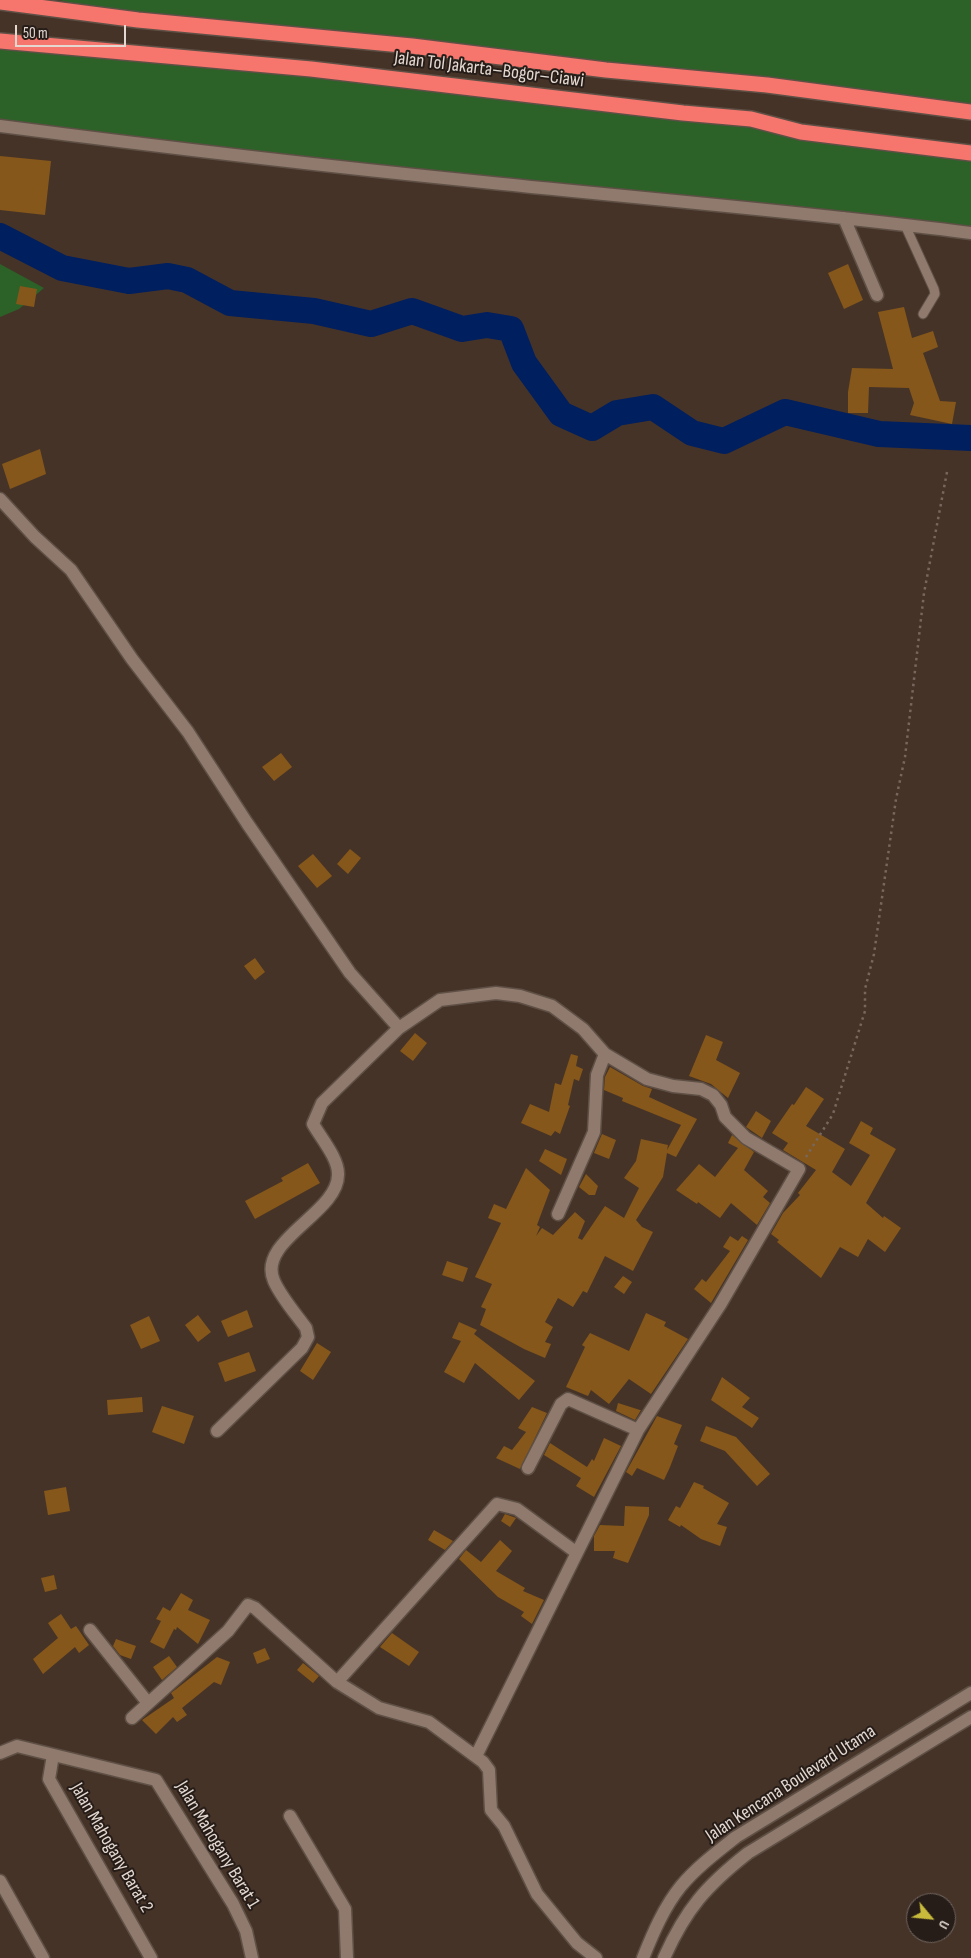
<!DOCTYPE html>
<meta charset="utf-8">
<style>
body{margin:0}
#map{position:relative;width:971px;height:1958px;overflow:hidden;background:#463328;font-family:"Sofia Sans Condensed",sans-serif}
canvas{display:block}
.north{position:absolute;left:906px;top:1893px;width:50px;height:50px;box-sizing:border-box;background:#261d18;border:1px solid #726862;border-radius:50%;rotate:118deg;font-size:14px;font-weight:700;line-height:20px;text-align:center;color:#e4d8d1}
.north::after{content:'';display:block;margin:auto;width:18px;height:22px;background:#c8bb3b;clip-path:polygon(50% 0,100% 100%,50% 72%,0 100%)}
.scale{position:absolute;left:15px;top:25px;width:111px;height:22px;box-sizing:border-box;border:2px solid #e4d8d1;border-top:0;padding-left:6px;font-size:15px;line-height:18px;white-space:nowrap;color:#e4d8d1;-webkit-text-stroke:4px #261d18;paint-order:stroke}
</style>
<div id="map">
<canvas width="971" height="1958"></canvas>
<div class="north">U</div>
<div class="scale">50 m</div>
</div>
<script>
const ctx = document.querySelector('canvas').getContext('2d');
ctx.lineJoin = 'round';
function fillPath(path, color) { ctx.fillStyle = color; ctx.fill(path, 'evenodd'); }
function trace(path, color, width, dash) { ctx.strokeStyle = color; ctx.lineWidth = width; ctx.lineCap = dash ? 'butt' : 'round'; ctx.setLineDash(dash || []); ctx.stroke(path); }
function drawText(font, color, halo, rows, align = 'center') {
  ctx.font = font + ' "Sofia Sans Condensed",sans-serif'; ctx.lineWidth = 4; ctx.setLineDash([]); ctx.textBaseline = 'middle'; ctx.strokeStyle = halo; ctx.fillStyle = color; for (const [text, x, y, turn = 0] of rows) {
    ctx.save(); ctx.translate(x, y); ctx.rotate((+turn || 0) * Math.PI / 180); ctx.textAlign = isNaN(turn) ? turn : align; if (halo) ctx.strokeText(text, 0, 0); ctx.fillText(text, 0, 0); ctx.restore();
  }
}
fillPath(new Path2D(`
 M59 0H971V112L138 20Z
 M0 41 311 69 971 154V230L0 126Z
 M0 264 44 288 19 309 0 317Z`), '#2c6128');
trace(new Path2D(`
 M0 236 62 268 129 281 168 276 187 280 230 303 314 311 371 324 412 311 462 329 487 325 511 329 524 363 561 414 592 428 617 413 653 407 692 433 724 441 785 412 879 434 971 438`), '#001f5f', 26);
fillPath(new Path2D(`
 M0 156 51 161 45 215 0 210Z
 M848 264 863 300 844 309 828 273Z
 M20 286 37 289 34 307 16 304Z
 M904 307 912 338 933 331 938 347 923 353 940 401 956 402 952 424 910 415 914 403 909 388 869 387 868 413H848V392L852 368 893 369 878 312Z
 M40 449 46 474 10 489 2 464Z
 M281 753 292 767 274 781 262 767Z
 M350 849 361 858 348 874 337 864Z
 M313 854 332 876 317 888 298 866Z
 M255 958 265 972 255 980 244 966Z
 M415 1033 427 1043 413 1061 400 1051Z
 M706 1035 723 1042 716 1060 740 1073 728 1098 711 1084 689 1076Z
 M571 1054 578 1056 576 1066 583 1069 579 1081 574 1079 568 1105 570 1106 560 1134 555 1131 551 1136 521 1123 530 1104 549 1112 555 1083 561 1085Z
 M610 1067 643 1086 652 1089 649 1097 697 1119 676 1157 667 1153 663 1177 636 1220 642 1227 653 1232 633 1271 605 1256 587 1293 583 1291 573 1307 558 1298 545 1322 553 1327 545 1342 551 1344 545 1358 524 1349 480 1325 486 1309 481 1307 492 1284 475 1277 501 1223 488 1218 494 1204 506 1209 526 1168 550 1190 537 1225 540 1227 536 1236 542 1228 553 1235 575 1212 585 1221 578 1238 582 1240 605 1206 624 1218 639 1188 624 1178 636 1161 641 1139 668 1145 667 1150 681 1125 622 1101 623 1098 604 1090 605 1077Z
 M806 1087 824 1099 806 1126 845 1149 832 1172 851 1186 870 1155 849 1143 861 1121 873 1128 870 1134 896 1149 866 1203 883 1218 884 1216 901 1228 885 1252 868 1239 858 1257 840 1247 821 1278 777 1242 779 1240 771 1234 783 1213 800 1195 798 1193 816 1170 783 1150 788 1143 772 1133 792 1104 794 1105Z
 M756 1111 771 1121 762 1138 746 1127Z
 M602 1134 616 1140 609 1159 594 1153Z
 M732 1135 754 1152 744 1170 768 1191 763 1197 770 1203 757 1225 731 1203 720 1218 698 1202 697 1204 676 1190 699 1164 715 1177 738 1148 728 1143Z
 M545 1149 567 1159 561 1175 539 1161Z
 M308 1163 320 1183 255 1219 245 1201 283 1181 281 1178Z
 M586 1174 598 1186 595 1195H589L579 1187Z
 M730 1236 738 1241 742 1236 748 1240 711 1303 694 1289 702 1279 706 1282 730 1251 723 1247Z
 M447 1261 468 1268 463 1282 442 1275Z
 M623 1276 632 1282 624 1294 614 1287Z
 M247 1310 253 1327 228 1337 221 1321Z
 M646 1313 666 1322 664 1326 688 1339 651 1394 629 1379 609 1404 591 1390 588 1396 566 1387 585 1347 582 1345 590 1333 629 1351Z
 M198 1315 211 1332 198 1342 185 1325Z
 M149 1316 160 1341 141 1349 130 1325Z
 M459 1322 477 1330 474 1334 535 1381 519 1400 475 1363 464 1383 444 1372 461 1341 452 1338Z
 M317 1343 331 1352 313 1380 300 1371Z
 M249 1352 256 1371 225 1382 218 1363Z
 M722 1377 750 1398 742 1407 759 1418 752 1428 711 1400Z
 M142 1397 143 1412 108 1415 107 1400Z
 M618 1403 640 1410H641L635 1420 616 1411Z
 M162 1406 194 1416 184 1444 152 1432Z
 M532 1407 547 1413 520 1469 496 1458 504 1446 512 1450 526 1432 518 1428Z
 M657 1416 682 1425 674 1444 678 1446 670 1467 664 1480 637 1468 632 1476 626 1472Z
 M706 1426 736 1437 770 1474 757 1486 725 1451 700 1441Z
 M604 1438 621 1446 594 1497 576 1486 581 1478 544 1455 550 1443 587 1467 592 1459 594 1461Z
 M694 1482 704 1486 703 1488 729 1503 717 1524 727 1527 720 1546 701 1539 681 1525 680 1527 668 1520 676 1506 680 1508Z
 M66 1487 70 1511 48 1515 44 1491Z
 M625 1506 649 1507V1515L628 1563 613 1558 615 1551H594V1536L600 1525 624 1526Z
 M505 1514 516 1518 510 1527 501 1521Z
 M434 1530 453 1541 445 1550 428 1540Z
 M500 1540 512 1551 496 1571 525 1588 523 1591 544 1600 532 1624 521 1616 524 1612 498 1597 459 1559 466 1550 481 1562Z
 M54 1575 57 1589 45 1592 41 1578Z
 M181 1593 193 1600 188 1610 210 1620 198 1644 177 1627 176 1630 174 1629 164 1649 150 1642 161 1621 156 1619 163 1607 170 1611Z
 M61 1614 71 1629 76 1626 89 1645 79 1653 75 1647 43 1674 33 1659 58 1638 48 1623Z
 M392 1633 419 1652 409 1666 380 1647Z
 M116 1639 136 1646 131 1659 120 1655 113 1646Z
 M265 1648 270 1659 257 1664 253 1653Z
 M169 1656 177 1667 162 1680 153 1667Z
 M217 1657 230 1662 221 1685 214 1682 182 1708 187 1715 177 1722 173 1717 156 1734 142 1720 174 1698 171 1693Z
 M303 1663 319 1676 313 1683 297 1670Z`), '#85571a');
const service = new Path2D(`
 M905 225 934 289 935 294 923 314`);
const minor = new Path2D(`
 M0 126C161 147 322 166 483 182 646 199 809 212 971 233
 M844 218 877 295
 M0 499 35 537 71 570 132 659 188 732 247 823 350 973 399 1028
 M558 1214 594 1132 597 1075 605 1054
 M217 1431 302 1348 308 1337 306 1328C295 1313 281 1297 274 1281 256 1241 338 1213 338 1175 339 1159 321 1138 313 1124L322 1103 399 1028 440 1000 496 993 520 996 552 1006 583 1029 605 1054 647 1079 673 1086 701 1089 713 1095 721 1105 725 1117 746 1138 799 1169 720 1305 638 1430 476 1756
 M528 1468 561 1404 568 1399 638 1430
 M90 1630 148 1703
 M337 1682 379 1708 429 1722 483 1762 489 1770 491 1810 504 1826 537 1894 577 1943 596 1958
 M132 1718 228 1631 248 1605 255 1608 337 1682 497 1504 517 1509 577 1553
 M0 1753 17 1746 156 1780 233 1904 246 1931 252 1958
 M53 1755 49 1779 151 1958
 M290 1816 345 1909 347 1958
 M0 1881 43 1958`);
const tertiary = new Path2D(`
 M643 1958C653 1933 664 1907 681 1886 697 1867 717 1852 736 1837L971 1693
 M664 1958C686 1909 706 1886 748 1853L971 1717`);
const motorway = new Path2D(`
 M0 2 138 20 412 46 606 70 767 85 971 112
 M0 41 311 69 683 113 751 119 801 132 971 153`);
trace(service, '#5f5046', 11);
trace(minor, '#5f5046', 15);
trace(tertiary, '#5f5046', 15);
trace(motorway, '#5f5046', 18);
trace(new Path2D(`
 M806 1157 833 1114 865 1011V989L874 954 896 799 905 757 924 593 947 472`), '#78675d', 2.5, [2.5, 4]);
trace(service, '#8f7a6d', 9);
trace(minor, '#8f7a6d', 12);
trace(tertiary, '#8f7a6d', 12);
trace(motorway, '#f6756c', 15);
drawText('19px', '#e4d8d1', '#261d18', [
 ["Jalan Tol Jakarta–Bogor–Ciawi",489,70,7],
 ["Jalan Kencana Boulevard Utama",791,1784,-33],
 ["Jalan Mahogany Barat 1",217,1845,59],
 ["Jalan Mahogany Barat 2",111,1848,60]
]);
</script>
